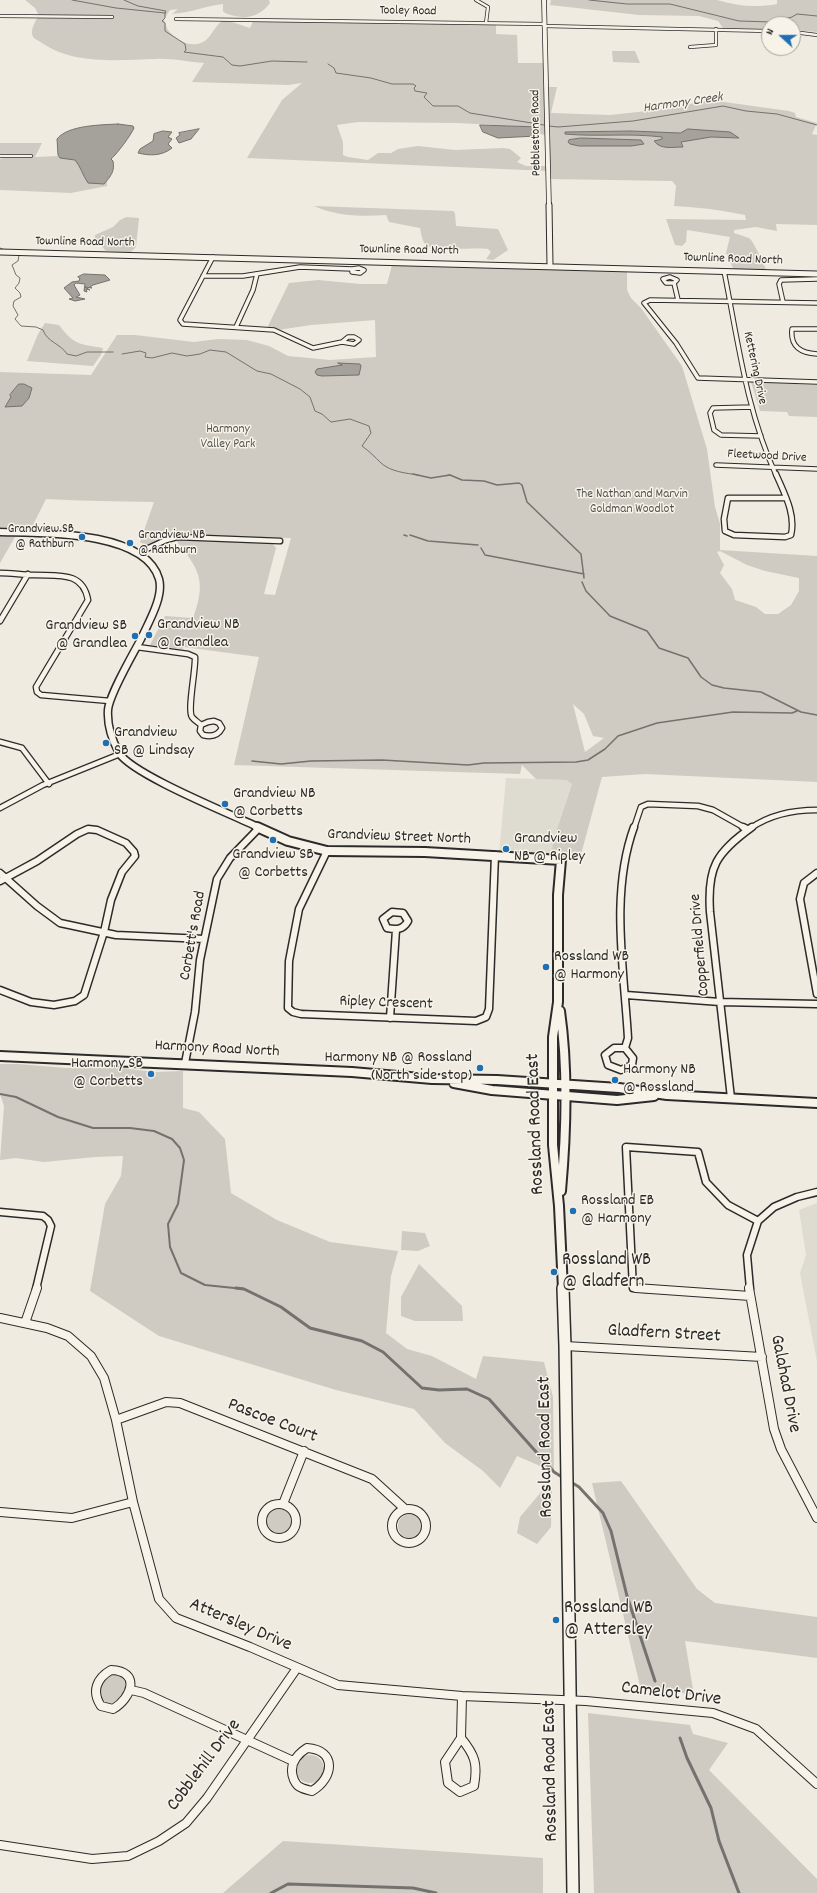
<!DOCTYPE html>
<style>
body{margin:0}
#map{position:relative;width:817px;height:1893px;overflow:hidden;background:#efebe0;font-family:Dekko,sans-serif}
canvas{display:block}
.north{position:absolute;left:761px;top:16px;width:40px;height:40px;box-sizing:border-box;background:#f7f3e8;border:1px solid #a5a39c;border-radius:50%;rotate:291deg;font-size:11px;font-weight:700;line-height:16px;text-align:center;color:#2b2b2b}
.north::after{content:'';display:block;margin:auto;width:14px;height:18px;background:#1f6fb2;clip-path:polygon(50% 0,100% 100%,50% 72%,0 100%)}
</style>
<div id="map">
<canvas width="817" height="1893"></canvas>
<div class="north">N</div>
</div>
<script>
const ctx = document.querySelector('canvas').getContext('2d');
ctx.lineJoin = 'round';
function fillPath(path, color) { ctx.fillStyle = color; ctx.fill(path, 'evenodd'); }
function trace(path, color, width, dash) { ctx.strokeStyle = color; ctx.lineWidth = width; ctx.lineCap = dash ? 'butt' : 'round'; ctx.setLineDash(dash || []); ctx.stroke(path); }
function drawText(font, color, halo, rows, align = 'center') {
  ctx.font = font + ' Dekko,sans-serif'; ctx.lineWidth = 3; ctx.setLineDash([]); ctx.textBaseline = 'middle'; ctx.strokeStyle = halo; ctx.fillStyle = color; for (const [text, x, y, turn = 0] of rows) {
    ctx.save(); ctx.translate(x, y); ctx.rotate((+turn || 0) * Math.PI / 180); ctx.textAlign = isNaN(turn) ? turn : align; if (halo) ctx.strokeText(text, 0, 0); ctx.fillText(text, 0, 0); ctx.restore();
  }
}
fillPath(new Path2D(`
 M506 778 566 780 572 784 553 841 552 857 499 853Z
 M817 1203V1362L800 1273 806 1255 799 1210Z`), '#dedbd1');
fillPath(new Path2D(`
 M25 0H269L270 3C258 19 243 20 225 13L223 11V4C205 6 190 13 172 14L178 9 170 10 164 19C165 22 166 27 168 30 176 41 194 50 206 40 212 35 215 26 222 21H229L250 28 254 19 496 24V34L517 35 518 63H543V87H557L551 113 610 115 665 109 710 100 789 111 795 113 796 117 817 123 812 134 817 135V225L776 224 777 231 756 227 734 230V233C739 235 744 236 749 238 754 241 763 264 767 271L734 270 726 253 730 237 687 230 686 242 682 246 675 245 666 219 746 220 745 215C722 210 698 207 674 206L676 186 672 181 550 179 549 171 247 158 282 100 302 83 288 85 192 82 204 63C188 62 171 58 155 59 118 60 74 65 42 43 40 41 36 40 34 38 29 32 35 21 39 16L35 8ZM358 122 456 123 538 127 537 133 545 135 548 166H526L517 162 521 158 510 149 503 148 455 150 418 146 398 149 391 153H378L368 160 348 157 343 155V142L337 125ZM631 131C643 131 673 137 683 132L739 138 711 137 683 140 680 142 683 147 654 142 662 139 663 137 659 136 566 134V132Z
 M551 0H717C737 6 756 8 777 4V0H817V32L793 30V24H769V29L723 28 718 21 699 16 639 15 550 5Z
 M612 51H635L640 63 613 62Z
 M0 143H42L35 157 59 156 75 160 104 184 107 180V186L71 193 0 190V159L5 157 0 156Z
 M314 206 453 211 455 213 456 226 498 229 508 250 493 260 486 259 491 252 488 249C476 247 431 252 425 244 422 240 421 233 420 228L389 222 386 215C362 217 336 216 314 206Z
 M126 217 139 218 136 247 130 253 106 251 95 239V235L113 227 120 220Z
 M392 265 627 271V290L631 298 641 308 682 366 707 449 715 507 720 524V550L817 556V782L645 774 602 777 580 858 562 852 552 851 553 841 572 784 566 780 536 779 522 765 520 774 234 765 259 657 184 647 182 649 150 645 165 616 193 618C207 580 199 569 175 539L272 543 276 548 264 594 275 595 291 538 177 535 163 539 147 546 140 542 154 502C118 501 82 501 46 499L33 525H26L24 528 0 527V372L91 375 117 335H135L194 342 218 339 247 340 269 346 288 356 330 360 376 357 375 320 311 325 278 330 267 328 289 283 318 280 360 284H387ZM720 551 747 565 765 571 799 578V591L791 605 778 614H765L756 607 735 600 732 589 720 573 724 565 717 552ZM573 704 584 714 593 736 604 738 585 752Z
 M45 323 59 325C74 345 79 344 103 348L101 355 93 366 27 361 38 334Z
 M751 382 817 385V417L789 416 787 412 760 411Z
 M0 536 15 537 0 563Z
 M0 1064H18L66 1068H121L155 1072 183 1071V1108L199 1112 225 1139 231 1193 277 1220 330 1242 398 1251 391 1276 386 1333 407 1349 432 1356 476 1379 483 1356 544 1362 553 1397 554 1472 517 1456 500 1488 483 1471 445 1443 414 1409 336 1390 159 1336 90 1291 105 1204 121 1176 123 1156 95 1157 44 1162 16 1158 0 1160 4 1106 0 1094Z
 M402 1231 425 1233 430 1246 418 1251 401 1250Z
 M419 1264 462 1306 463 1321H415L401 1316V1297Z
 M621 1481 697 1589 715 1603 817 1617V1658L685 1641 694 1695 640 1686 592 1483Z
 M547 1485 552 1490 551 1527 537 1544 517 1533 520 1517Z
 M267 1521a12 12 0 1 1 24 0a12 12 0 1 1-24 0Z
 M398 1526a12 12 0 1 1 24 0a12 12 0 1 1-24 0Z
 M114 1674 122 1677C129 1687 125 1694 118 1702L109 1704C93 1697 100 1677 114 1674Z
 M588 1713 690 1725 693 1734 728 1743 709 1770 817 1879V1893H594Z
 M296 1769a14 14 0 1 1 28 0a14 14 0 1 1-28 0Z
 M283 1841 543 1858V1893H223Z`), '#cfcbc2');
const water = new Path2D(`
 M118 124 133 126 134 128C131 135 117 154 111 159L113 161C115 171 111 176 104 184L88 183C82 174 81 167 75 160L60 158 58 155 57 139C68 125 101 125 118 124Z
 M480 125 539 127V132L536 136 498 138 483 132Z
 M199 129 191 139 179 143 176 138 180 135 179 133Z
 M688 129 730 132 739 138 711 137 681 142 683 147C672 147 661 150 654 141L662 139V137C630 133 597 137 565 134V132L631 131 680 133Z
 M163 131 172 132 168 137 172 139 168 144 172 148C162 156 150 156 138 153L140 149 153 141 154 134Z
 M581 138 641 140 644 144 631 146H579L570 144 568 142 569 140Z
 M84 274 105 275 110 280 93 285 90 287 92 288 85 287 90 290 86 289 87 292 84 291 85 284 76 283 74 285 80 295 76 297 85 299 75 301 69 299 73 298 64 288 72 282 79 281 80 278 78 277Z
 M338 363 360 364 361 366 359 375 322 376 317 375 315 372 317 369 342 365Z
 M19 384H24L32 388 29 398 22 406 5 407 11 397 10 395Z`);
fillPath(water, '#a4a29a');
trace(water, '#74726e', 1);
trace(new Path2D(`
 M72 0 116 8 165 13
 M124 0 138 6 166 11 165 13
 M589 0 627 4H670L739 21 771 22 792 17 797 14 817 16
 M165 13V18L162 21 165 23V31L185 44 186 50 184 52 223 57 232 65 240 66 272 61 307 62
 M328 64 334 68 336 73 371 78 392 84H413L416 86 414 88 415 91 427 93 424 97 433 106H458L470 113 544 125
 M549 126 558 127 633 121 723 106 746 111 777 114 817 125
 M0 248 5 250
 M19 255 18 261 12 265 16 275 20 278 19 283 15 288 20 293 21 297 14 301 13 306 18 315 15 319 21 326 36 327 43 330C47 342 61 344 67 354L76 356 87 352H113
 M122 354 140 351 146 353 145 357 152 358 172 353 187 356 200 354 210 350 226 352 257 371 271 374 300 389 310 397 315 411 322 414 331 422 350 419 369 426 371 433 362 446C369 451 375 457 381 463 391 472 406 473 418 475
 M448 475H450`), '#74726e', 1);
trace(new Path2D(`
 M413 474 431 478 450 475 462 480 484 481 497 485 519 483 522 485 527 502 581 554 584 578
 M404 535 407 536
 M410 535 428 541 478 545
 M481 548 485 555 584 574
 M582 582 586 591 610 616 647 631 659 648 688 658 701 677 712 685 724 688 761 692 801 712 817 715
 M252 761 281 764 311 761 382 760 468 765 484 763 576 762 588 760 605 749 618 736 657 723 733 712 792 713 797 711`), '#74726e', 1.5);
trace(new Path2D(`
 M0 1094 16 1097 58 1117 93 1128H130L154 1131 172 1139 180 1148 184 1160 178 1204 168 1224 170 1247 181 1273 205 1285 244 1289`), '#74726e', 2);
trace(new Path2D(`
 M236 1288 244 1289 281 1307 310 1328 362 1341 383 1352 422 1388 439 1390 467 1389 489 1399 554 1472 562 1477
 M571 1482 579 1487 603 1513 611 1531 627 1596 655 1681
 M680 1738 687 1758 711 1808 719 1841 739 1893
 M271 1893 288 1884 413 1888 436 1893`), '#74726e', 3);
const streetFar4 = new Path2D(`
 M476 0 488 7 486 23
 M0 16 112 17
 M176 19 544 24
 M544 26 769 31
 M793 32 817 35
 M690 47 716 45V29
 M0 156H31`);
const streetFar3 = new Path2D(`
 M213 257 180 320 183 324 274 330 313 348 342 342
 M359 268 364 270 360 273 352 272V269Z
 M724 271C738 340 746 410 776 475
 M203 276H243L300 267 352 269
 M670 277 677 280 674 283H666L663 279Z
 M674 283 678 300
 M783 302 779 284 781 280 817 279
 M817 303 650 300 644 303 676 343 698 378 817 382
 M236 327 253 290 257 274
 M817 329H792C790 347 801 353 817 354
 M348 337H354L359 340 354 344 342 342Z
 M752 407 713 408 710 413 714 430 721 435 761 436
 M716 465 817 469`);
const streetFar2 = new Path2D(`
 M776 474C784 493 796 514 791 535L785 537 734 535 725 531 724 519 728 498H785
 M138 553 166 540 177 537 280 541
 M0 573C12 573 23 575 35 575 58 576 83 571 88 600L36 687 37 692 41 695 110 701
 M0 621 28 574
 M137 647 188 654 195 657C196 669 187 710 192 717 194 720 198 722 201 725
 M214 721 219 723 222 728C218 736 211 737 203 735L200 731 201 725 208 722Z
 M0 742 22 748 49 784
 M0 808 43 785 120 754
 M634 828 641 807 648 804 698 806 713 810 745 828
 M751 828C771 814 793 810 817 810`);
const streetFar1 = new Path2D(`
 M743 827 747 829
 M327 851 299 909 289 961 288 1008 293 1012 301 1014 476 1021 486 1017 489 1009 495 855
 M0 873 37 906 60 923 116 935 204 939
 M817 873 804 883 800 899 817 994
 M0 881 37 861 77 834 88 829 97 830 126 843 134 852 135 856 122 872 111 900 104 932 84 995 75 1001 54 1005 31 1002 0 990
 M392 912 403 913 408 921C403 930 396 930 387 928L383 919Z
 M626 995 720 1002 817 1004
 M390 1018 396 930
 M614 1048H625L633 1058 632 1065 621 1070 608 1065 605 1055Z
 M625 1048 628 1038C624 969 610 893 634 827
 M185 1063 195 1012 200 960 217 879 230 858 259 828
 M731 1098 710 912C707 867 716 853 752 827
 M0 1212 43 1216 48 1220 51 1226 36 1289
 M651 1289 633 1288 626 1147 698 1152 706 1182 728 1205 758 1221
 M750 1289 747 1255 758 1221 774 1207 797 1197 817 1192`);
const street = new Path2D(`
 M636 1288 750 1296
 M749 1288 774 1429 781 1449 817 1518
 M0 1318 47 1328 68 1336 91 1356 104 1378 116 1420 133 1502 159 1599 176 1618 250 1647 338 1685 462 1696 586 1701 713 1713 756 1729 817 1784
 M25 1323 37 1288
 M565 1346 762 1357
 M116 1420 166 1402 180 1403 372 1479 405 1509
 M262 1521a17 17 0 1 1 34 0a17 17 0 1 1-34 0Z
 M283 1504 304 1451
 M392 1526a17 17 0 1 1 34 0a17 17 0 1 1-34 0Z
 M0 1512 72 1518 133 1502
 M111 1670C141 1671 132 1698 113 1709L101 1706C91 1691 97 1678 111 1670Z
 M131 1690 144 1693 293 1761
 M461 1738C475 1755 478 1764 474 1786L460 1792 448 1783 445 1762Z
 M461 1738 462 1696
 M307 1748C337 1750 334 1778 312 1791 308 1790 303 1789 300 1787 297 1786 295 1782 294 1780 288 1766 296 1755 307 1748Z
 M0 1845 92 1859 128 1856 159 1841 186 1823 207 1798 297 1668`);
const secondaryFar4 = new Path2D(`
 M544 0 549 206`);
const secondaryFar3 = new Path2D(`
 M549 205 550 265
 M0 252 817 274`);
const secondaryFar2 = new Path2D(`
 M0 532C40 533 145 530 159 579 164 597 148 623 141 639 133 654 109 695 108 710 107 725 112 740 119 753 133 775 231 814 260 828`);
const secondaryFar1 = new Path2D(`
 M257 827 288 841 327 851 425 852 561 860 558 895V1002L553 1037V1145L559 1206 563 1289
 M560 1011C568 1067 566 1135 561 1191
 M0 1056 352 1072 432 1079 497 1080 619 1088 667 1095 817 1103
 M454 1083 492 1090 617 1100 654 1096`);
const secondary = new Path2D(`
 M563 1288 565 1346 573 1893`);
trace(streetFar4, '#2b2b2b', 4);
trace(streetFar3, '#2b2b2b', 5.5);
trace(streetFar2, '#2b2b2b', 7);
trace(streetFar1, '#2b2b2b', 9);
trace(street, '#2b2b2b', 10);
trace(secondaryFar4, '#2b2b2b', 5.5);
trace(secondaryFar3, '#2b2b2b', 7);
trace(secondaryFar2, '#2b2b2b', 9);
trace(secondaryFar1, '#2b2b2b', 12);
trace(secondary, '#2b2b2b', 14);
trace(streetFar4, '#f7f3e8', 2.5);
trace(streetFar3, '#f7f3e8', 3.5);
trace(streetFar2, '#f7f3e8', 4.5);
trace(streetFar1, '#f7f3e8', 6);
trace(street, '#f7f3e8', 8);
trace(secondaryFar4, '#f7f3e8', 4);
trace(secondaryFar3, '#f7f3e8', 5);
trace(secondaryFar2, '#f7f3e8', 6);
trace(secondaryFar1, '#f7f3e8', 8);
trace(secondary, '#f7f3e8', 11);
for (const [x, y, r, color] of [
 [82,537,4,"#1f6fb2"],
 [130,543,4,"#1f6fb2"],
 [149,635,4,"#1f6fb2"],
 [135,636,4,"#1f6fb2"],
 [106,743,4,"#1f6fb2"],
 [225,804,4,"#1f6fb2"],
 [273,840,4,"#1f6fb2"],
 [506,849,4,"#1f6fb2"],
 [546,967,4,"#1f6fb2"],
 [480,1068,4,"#1f6fb2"],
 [151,1074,4,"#1f6fb2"],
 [615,1080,4,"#1f6fb2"],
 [573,1211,4,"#1f6fb2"],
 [554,1272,4,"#1f6fb2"],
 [556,1620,4,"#1f6fb2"]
]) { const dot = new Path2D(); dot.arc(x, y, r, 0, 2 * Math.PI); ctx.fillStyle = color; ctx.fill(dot); trace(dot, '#f7f3e8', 1.5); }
drawText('13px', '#2b2b2b', '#f7f3e8', [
 ["Tooley Road",408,12,1],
 ["Pebblestone Road",537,133,-91],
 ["Townline Road North",85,243,1],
 ["Townline Road North",409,251,1],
 ["Townline Road North",733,260,2],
 ["Kettering Drive",754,368,78],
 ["Fleetwood Drive",767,457,3]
]);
drawText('13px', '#545351', '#f7f3e8', [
 ["Harmony",228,430],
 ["Valley Park",228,445],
 ["The Nathan and Marvin",632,495],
 ["Goldman Woodlot",632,510]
]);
drawText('13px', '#2b2b2b', '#f7f3e8', [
 ["Grandview SB",74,530],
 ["@ Rathburn",74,545],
 ["Grandview NB",138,536,"left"],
 ["@ Rathburn",138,551,"left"]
], 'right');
drawText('italic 14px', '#555552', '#f7f3e8', [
 ["Harmony Creek",683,104,-8]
]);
drawText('16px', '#2b2b2b', '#f7f3e8', [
 ["Grandview NB",157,626],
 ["@ Grandlea",157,644],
 ["Grandview SB",127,627,"right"],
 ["@ Grandlea",127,645,"right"],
 ["Grandview",114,734],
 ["SB @ Lindsay",114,752],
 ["Grandview NB",233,795],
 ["@ Corbetts",233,813],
 ["Grandview",514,840],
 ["NB @ Ripley",514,858],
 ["Grandview SB",273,856,"center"],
 ["@ Corbetts",273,874,"center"],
 ["Rossland WB",554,958],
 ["@ Harmony",554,976],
 ["Harmony NB @ Rossland",472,1059,"right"],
 ["(North side stop)",472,1077,"right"],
 ["Harmony SB",143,1065,"right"],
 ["@ Corbetts",143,1083,"right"],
 ["Harmony NB",623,1071],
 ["@ Rossland",623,1089],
 ["Rossland EB",581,1202],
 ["@ Harmony",581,1220]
], 'left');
drawText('16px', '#2b2b2b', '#f7f3e8', [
 ["Grandview Street North",399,838,2],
 ["Corbett's Road",194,936,-80],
 ["Copperfield Drive",701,945,-95],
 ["Ripley Crescent",386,1004,2],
 ["Harmony Road North",217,1050,3]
]);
drawText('19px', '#2b2b2b', '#f7f3e8', [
 ["Rossland Road East",537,1124,-92],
 ["Gladfern Street",664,1335,3],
 ["Galahad Drive",784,1384,79],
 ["Pascoe Court",272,1422,21],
 ["Rossland Road East",547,1447,-91],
 ["Attersley Drive",240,1626,23],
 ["Camelot Drive",671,1695,7],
 ["Cobblehill Drive",205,1766,-53],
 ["Rossland Road East",552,1771,-91]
]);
drawText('19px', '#2b2b2b', '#f7f3e8', [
 ["Rossland WB",562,1261],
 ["@ Gladfern",562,1283],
 ["Rossland WB",564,1609],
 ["@ Attersley",564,1631]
], 'left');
</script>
